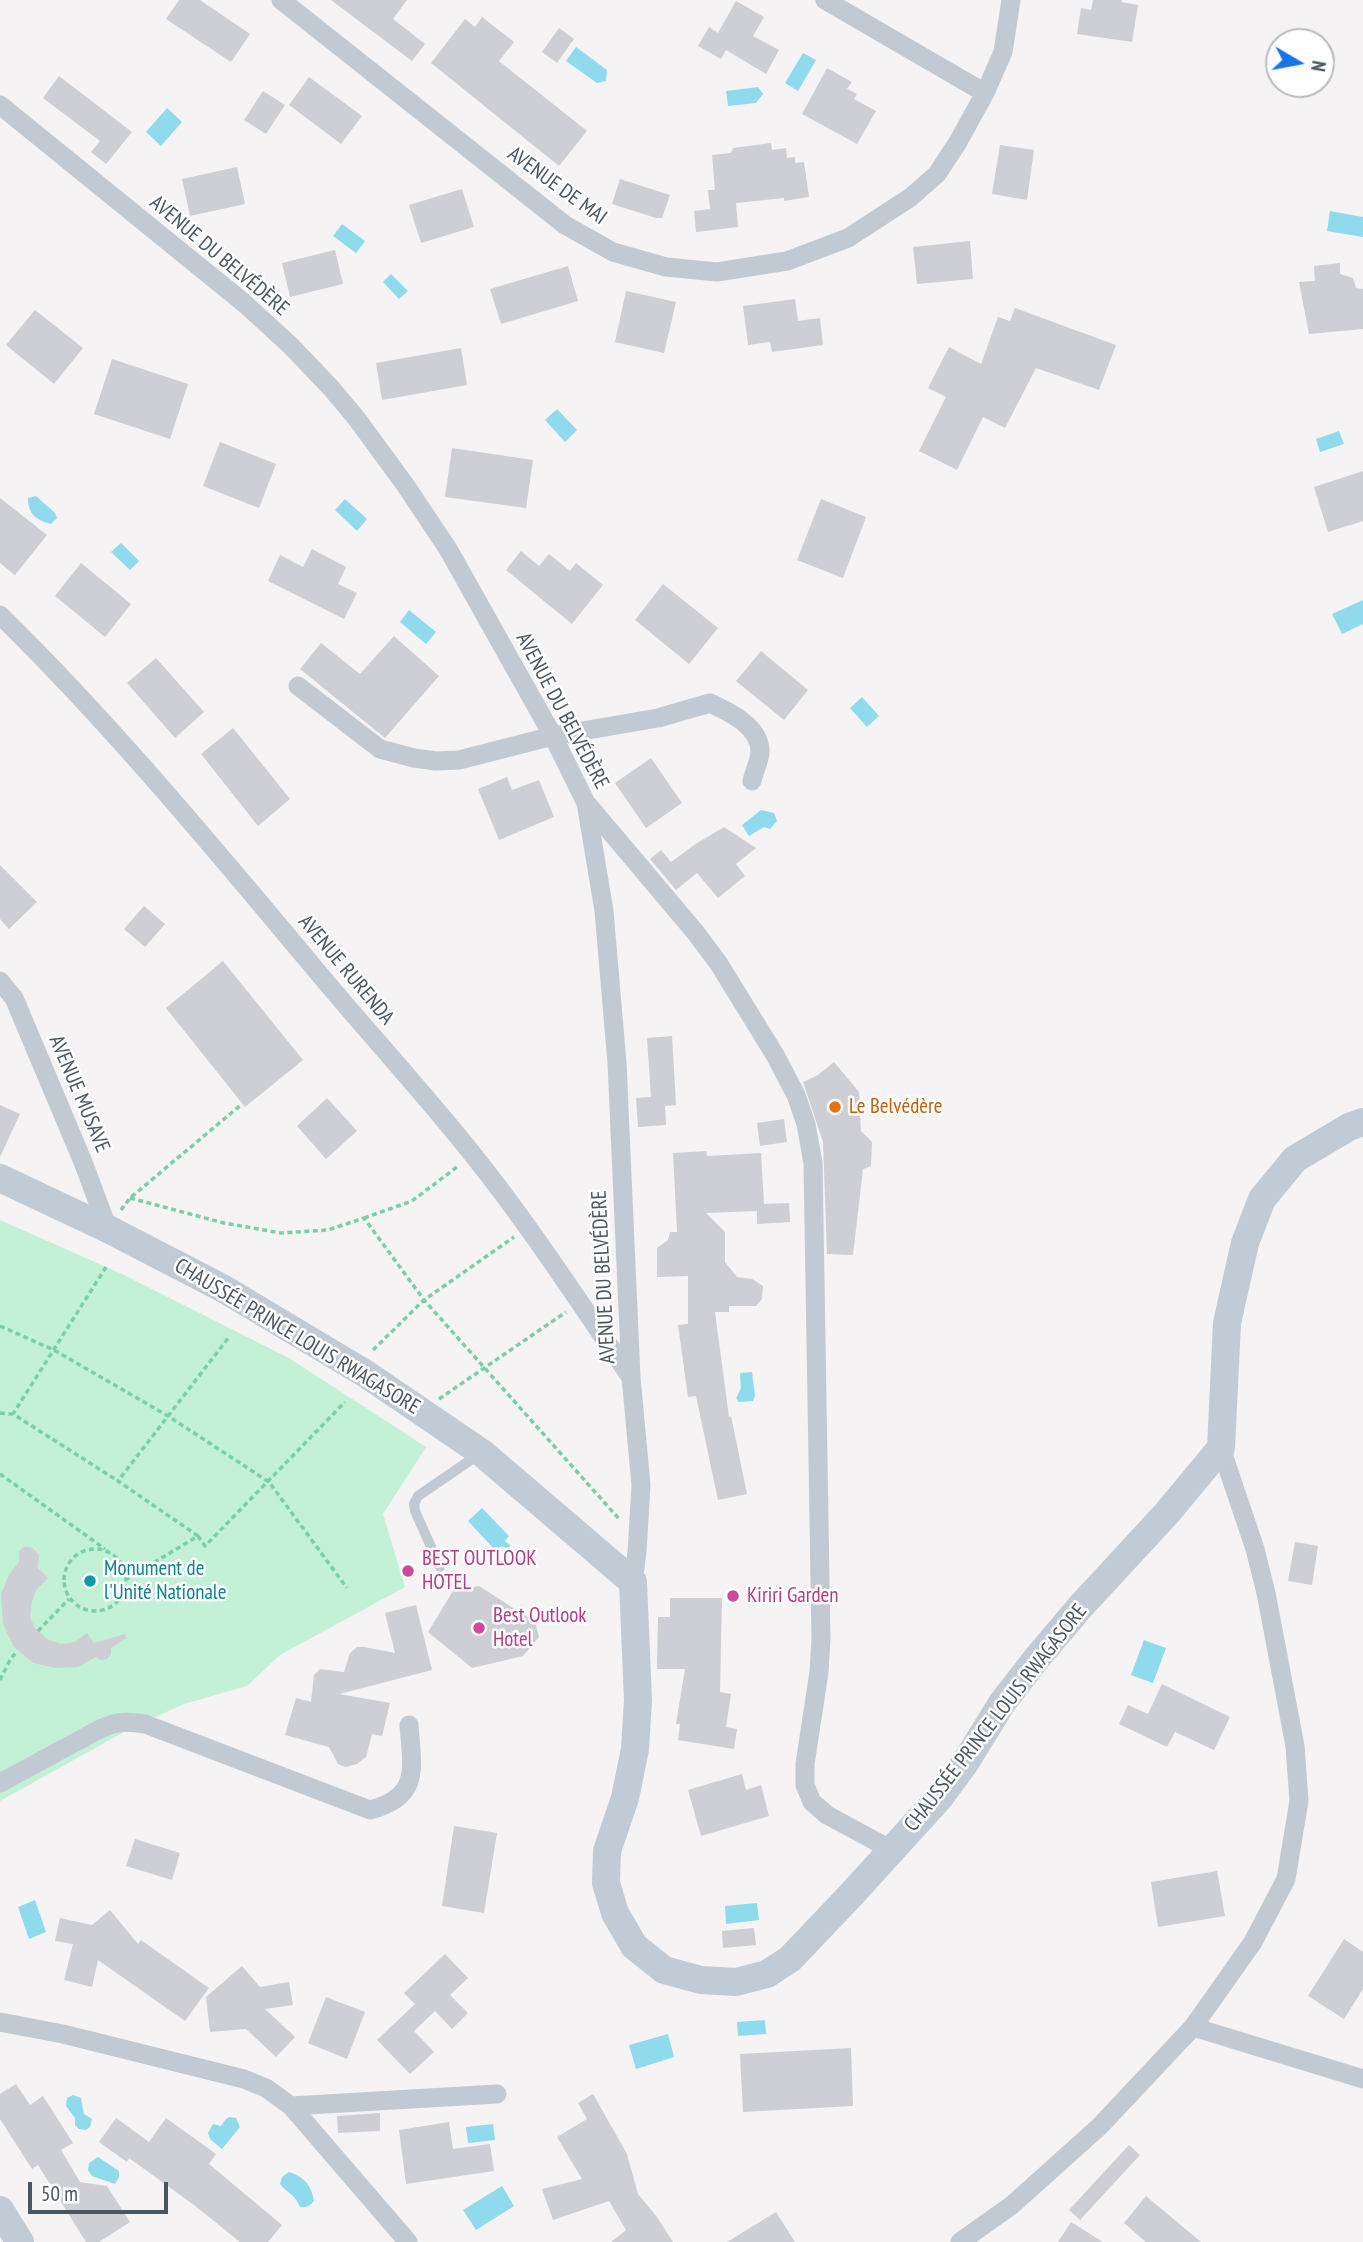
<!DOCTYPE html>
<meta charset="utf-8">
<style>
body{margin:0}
#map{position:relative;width:1363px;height:2242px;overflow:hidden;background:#f5f3f3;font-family:"PT Sans Narrow",sans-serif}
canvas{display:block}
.north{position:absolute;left:1265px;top:28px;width:70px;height:70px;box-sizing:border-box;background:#fff;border:2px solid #b7bbc0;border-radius:50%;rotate:100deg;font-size:19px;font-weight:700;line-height:28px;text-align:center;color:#4a5661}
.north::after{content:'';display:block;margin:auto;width:24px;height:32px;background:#1a73e8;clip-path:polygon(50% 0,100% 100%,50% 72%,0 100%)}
.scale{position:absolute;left:28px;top:2182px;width:140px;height:32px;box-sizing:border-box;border:4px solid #4a5661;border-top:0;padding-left:9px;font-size:21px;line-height:24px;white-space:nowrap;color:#4a5661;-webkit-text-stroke:5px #fff;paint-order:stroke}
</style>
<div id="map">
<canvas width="1363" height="2242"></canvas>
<div class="north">N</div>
<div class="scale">50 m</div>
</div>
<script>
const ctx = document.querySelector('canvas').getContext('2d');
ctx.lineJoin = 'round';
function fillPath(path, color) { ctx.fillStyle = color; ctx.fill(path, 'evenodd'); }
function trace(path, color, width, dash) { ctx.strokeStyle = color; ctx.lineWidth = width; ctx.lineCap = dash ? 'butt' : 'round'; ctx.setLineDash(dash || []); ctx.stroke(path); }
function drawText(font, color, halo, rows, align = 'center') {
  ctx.font = font + ' "PT Sans Narrow",sans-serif'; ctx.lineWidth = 5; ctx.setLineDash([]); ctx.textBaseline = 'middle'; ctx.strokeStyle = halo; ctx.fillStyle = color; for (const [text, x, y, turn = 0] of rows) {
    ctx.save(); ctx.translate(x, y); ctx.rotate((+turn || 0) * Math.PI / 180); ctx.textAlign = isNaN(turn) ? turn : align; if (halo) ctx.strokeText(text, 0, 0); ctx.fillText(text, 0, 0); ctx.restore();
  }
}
fillPath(new Path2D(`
 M0 1220 122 1274 289 1358 426 1447 383 1514 405 1587 280 1655 247 1686 184 1704 133 1727 0 1801Z`), '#c3f1d5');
fillPath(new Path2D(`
 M576 47 607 70 606 81 597 83 566 61Z
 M803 53 816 60 798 91 785 83Z
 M758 87 763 94 756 103 728 106 726 91Z
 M167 108 182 122 161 146 146 132Z
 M1330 211 1363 217V237L1327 231Z
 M342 224 365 241 356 253 333 236Z
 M391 274 408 291 399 299 383 282Z
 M557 409 577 430 565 442 545 420Z
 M1339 431 1344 444 1320 452 1316 439Z
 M36 496 55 513 57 518 51 524C36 520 28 514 28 498Z
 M345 499 367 519 357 531 335 510Z
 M121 543 139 561 130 570 111 552Z
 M1363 600V624L1342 634 1332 614Z
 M409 610 436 632 426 644 400 622Z
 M862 697 879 716 867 727 850 708Z
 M761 810 774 813 777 821 770 829 764 827 749 836 742 825Z
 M752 1372 755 1396 753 1401 739 1402 736 1398 741 1388 740 1373Z
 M482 1508 509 1536 505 1541 510 1545 509 1549 501 1546 496 1551 468 1521Z
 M1144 1640 1166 1648 1153 1683 1131 1675Z
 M35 1900 46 1932 29 1939 18 1907Z
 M757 1903 759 1920 726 1924 725 1906Z
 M765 2020 766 2034 738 2036 737 2022Z
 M668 2034 674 2057 636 2069 629 2045Z
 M73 2095 81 2098 84 2114 92 2119 90 2127 86 2130 79 2129 75 2125V2118L66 2106 67 2098Z
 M229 2117 236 2118 240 2127 222 2149 210 2139 208 2133 213 2124 221 2126 225 2120Z
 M493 2124 495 2140 468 2143 466 2127Z
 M98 2157 119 2171V2177L115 2184 92 2176 88 2170 89 2163Z
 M289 2172C304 2177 311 2184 314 2201 310 2206 306 2208 300 2207 295 2194 288 2194 280 2184L282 2177Z
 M502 2186 514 2206 476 2230 463 2210Z`), '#90daee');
fillPath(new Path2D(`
 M179 0H200L250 34 231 62 166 19Z
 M331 0H407L393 19 425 44 412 61Z
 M1093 0H1122L1121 2 1138 5 1132 42 1077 34 1081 8 1091 10Z
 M736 1 764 17 753 36 779 50 766 74 726 50 721 59 698 46 709 27 718 33Z
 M482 17 514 42 499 61 587 131 559 166 431 63 465 19 475 27Z
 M559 28 574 39 557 63 542 52Z
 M827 68 852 82 847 89 857 94 854 99 876 111 857 144 802 114Z
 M59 76 132 132 106 164 91 152 100 141 43 98Z
 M309 77 362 116 341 144 289 105Z
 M263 91 285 105 266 134 244 120Z
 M771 143 772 150 786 148 787 158 795 157V163L804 162 809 197 784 201V198L736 203 738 227 696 232 694 211 710 209 708 190H715L712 155 731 153 733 148Z
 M1000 145 1034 150 1027 200 992 194Z
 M237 167 245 204 190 216 182 179Z
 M620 179 670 195 662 218H656L612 204Z
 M462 189 474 227 421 243 409 205Z
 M970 241 973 279 917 284 913 247Z
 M335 250 343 284 290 297 282 263Z
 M1340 263V274L1353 278 1356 288 1363 289V329L1309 334 1299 282 1315 281 1314 266Z
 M568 266 578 301 501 324 490 289Z
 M626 291 676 302 664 353 615 342Z
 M795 299 798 321 820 318 823 345 772 352 770 342 748 345 743 306Z
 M1015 308 1116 345 1099 390 1036 368 1005 428 983 417 957 470 919 451 946 397 928 388 949 347 981 364 998 317 1010 321Z
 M35 310 83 348 54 384 6 345Z
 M461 348 467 385 382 400 376 363Z
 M112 359 188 384 170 439 94 414Z
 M220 442 276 464 259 508 203 486Z
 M452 448 533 460 526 508 445 497Z
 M1363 471V521L1328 532 1314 487Z
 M0 498 47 535 15 575 0 563Z
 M821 499 866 517 843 578 797 560Z
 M312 549 346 567 338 584 357 593 344 619 268 581 280 555 303 567Z
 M521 551 539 566 549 554 570 571 576 563 603 585 572 624 506 570Z
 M81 563 131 604 105 637 55 596Z
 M663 584 718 628 689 664 635 620Z
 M394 636 439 676 385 738 300 669 321 643 360 674Z
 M761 651 808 690 784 720 736 681Z
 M156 658 204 712 175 738 127 683Z
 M233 728 290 799 258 826 201 754Z
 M651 758 682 803 646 828 615 783Z
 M507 777 512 790 539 780 554 817 499 840 478 789Z
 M724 827 756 848 736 864 745 876 718 898 697 873 676 890 650 859 661 850 671 862 694 845Z
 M0 865 37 902 9 929 0 919Z
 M144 906 165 924 145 947 124 929Z
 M223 961 303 1060 245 1107 166 1008Z
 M672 1036 676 1105 665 1106 666 1125 638 1127 636 1098 651 1097 647 1038Z
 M834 1062 859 1092 861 1131 872 1142 871 1166 863 1169 853 1255 827 1254 823 1142 803 1082 818 1075Z
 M327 1098 357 1131 326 1159 297 1126Z
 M0 1105 20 1114 0 1157Z
 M784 1119 787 1142 760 1146 757 1123Z
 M706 1151 707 1156 761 1153 764 1204 789 1203 790 1222 757 1224V1211L706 1213 725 1232V1262L737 1277 752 1279 763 1286 762 1299 756 1306H729V1312H715L729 1417 731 1416 747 1494 718 1500 696 1396 688 1397 678 1325 688 1324V1276L657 1277V1248L668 1240 670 1232H677L673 1153Z
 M1295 1542 1318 1546 1312 1585 1288 1581Z
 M23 1547H30L35 1550 39 1555 38 1568 48 1578 36 1590 32 1602 30 1616 34 1627 47 1639 61 1644 75 1642 87 1633 94 1643 125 1634 126 1638 111 1648V1654L107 1659 101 1660 96 1657 78 1667 55 1668 33 1663 14 1647 3 1624 1 1594 9 1575 19 1562V1551Z
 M479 1586 535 1622 539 1637 523 1656 472 1668 428 1632 453 1591Z
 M670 1598H722L720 1692 731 1694 726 1727 737 1729 734 1749 678 1740 680 1724H676L685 1669H657L658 1617H670Z
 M416 1605 432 1670 339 1694 390 1703 382 1736 372 1734 366 1757 357 1764 346 1767 338 1764 329 1747 285 1735 296 1698 311 1702 314 1675 320 1669 344 1672 350 1653 357 1647H364L395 1653 385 1613Z
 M1162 1684 1230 1717 1214 1750 1175 1732 1167 1747 1119 1724 1128 1705 1148 1714Z
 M742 1774 746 1790 761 1785 769 1816 701 1836 688 1790Z
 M454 1826 497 1833 484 1913 442 1906Z
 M135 1839 180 1853 172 1880 126 1866Z
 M1217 1871 1225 1916 1158 1927 1151 1882Z
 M110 1910 138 1944 141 1940 209 1988 185 2021 98 1960 92 1987 64 1980 73 1944 55 1941 60 1918 92 1925Z
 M754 1928 756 1945 723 1948 722 1931Z
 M1344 1939 1363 1952V1989L1344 2019 1308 1996Z
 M445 1954 468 1978 450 1995 468 2013 452 2029 435 2011 414 2031 434 2052 410 2074 377 2040 415 2004 404 1993Z
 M242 1966 260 1987 289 1982 293 2005 265 2009 295 2037 276 2057 246 2029 210 2032 206 1997Z
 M326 1997 365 2012 347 2059 308 2043Z
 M851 2048 853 2106 743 2112 740 2054Z
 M16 2084 30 2105 43 2096 73 2143 61 2150 80 2182 107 2186 130 2222 99 2242H86L38 2165 32 2169 0 2119V2094Z
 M593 2094 627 2154 638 2194 657 2217 673 2242H611L626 2230 609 2201 553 2220 542 2189 582 2179 557 2137 587 2119 578 2103Z
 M380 2113V2131L338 2133 337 2116Z
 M116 2118 149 2142 166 2118 216 2154 209 2164 282 2225 268 2242H240L194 2205 129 2158 127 2162 99 2142Z
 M449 2122 453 2149 490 2144 494 2171 406 2184 399 2130Z
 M1129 2145 1140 2155 1080 2220 1069 2210Z
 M1146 2196 1201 2242H1146L1124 2223Z
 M776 2212 795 2242H727Z
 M1071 2222 1103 2242H1058Z`), '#cdcfd5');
trace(new Path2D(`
 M130 1198 224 1223 281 1233 328 1230 364 1218 424 1300 620 1520
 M121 1210 130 1198 242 1104
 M364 1218 412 1201 457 1167
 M106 1267 13 1414 118 1481
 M0 1326 54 1350 168 1416 269 1482 347 1588
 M373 1350 424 1300 514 1237
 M439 1399 566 1312
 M0 1413 12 1414
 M0 1474 105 1549
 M198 1536 118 1481 229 1337
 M64 1580a31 31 0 1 1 62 0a31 31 0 1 1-62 0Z
 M125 1580 198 1536 205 1546 345 1402
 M38 1631 69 1599
 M0 1680 10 1660 17 1651`), '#7ad0a6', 3.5, [5, 3.5]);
trace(new Path2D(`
 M440 1567 415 1511 414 1504 418 1496 478 1455`), '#c1cad2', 10);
trace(new Path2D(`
 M281 0 565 225 613 252 666 267 717 272 787 261 848 238 911 197 937 174 958 142 985 93 1003 52 1011 0
 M825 0 985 93
 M0 105 244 303 291 346 331 388 357 419 406 486 448 549 553 736 586 803 604 911 617 1063 631 1377 641 1485 637 1552 633 1582
 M0 615C110 723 207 840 306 958 361 1025 420 1088 474 1156 530 1226 579 1302 630 1376
 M298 686 380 749 414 758 436 761 459 760 553 736 658 718 710 703C730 712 761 727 760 753 759 762 754 772 752 781
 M588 805 696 933 719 964 775 1055 796 1095 806 1124 813 1163 821 1639 819 1672 805 1764V1785L812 1802 827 1815 892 1850
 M0 981 14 998 83 1162 108 1229
 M0 1783 100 1729C118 1721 126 1721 145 1724L370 1810C421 1797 412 1768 409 1725
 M0 2022 63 2034 244 2079 266 2088 291 2106 408 2242
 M1193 2027 1363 2079
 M291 2106 497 2094
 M960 2242 1012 2205 1100 2126 1193 2027 1253 1942 1286 1879 1299 1801 1295 1746 1266 1593 1255 1549 1221 1448`), '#c1cad2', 19);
trace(new Path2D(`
 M0 1178 108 1229 224 1289 366 1374 482 1453 633 1582 638 1700 635 1749 625 1798 607 1851 606 1883 615 1913 634 1946 664 1970 701 1980 736 1982 767 1974 790 1959 850 1896 940 1797 965 1763 1002 1703 1037 1658 1081 1606 1167 1513 1221 1448 1227 1323 1245 1243 1262 1199 1295 1159 1349 1127 1363 1122
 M0 2210 20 2242`), '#c1cbd6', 28);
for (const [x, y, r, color] of [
 [835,1107,7,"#e8710a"],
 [408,1571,7,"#d1479c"],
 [90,1581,7,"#0f9aa8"],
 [733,1596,7,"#d1479c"],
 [479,1628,7,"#d1479c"]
]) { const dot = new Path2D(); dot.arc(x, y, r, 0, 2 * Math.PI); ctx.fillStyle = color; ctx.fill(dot); trace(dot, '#fff', 2.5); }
drawText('21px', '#4a5661', '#fff', [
 ["AVENUE DE MAI",557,186,36],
 ["AVENUE DU BELVÉDÈRE",219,256,40],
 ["AVENUE DU BELVÉDÈRE",562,711,62],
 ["AVENUE RURENDA",346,970,50],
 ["AVENUE MUSAVE",79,1094,67],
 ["AVENUE DU BELVÉDÈRE",604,1277,-93],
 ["CHAUSSÉE PRINCE LOUIS RWAGASORE",297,1337,31],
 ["CHAUSSÉE PRINCE LOUIS RWAGASORE",996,1718,-52]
]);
drawText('21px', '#c56008', '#fff', [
 ["Le Belvédère",849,1107]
], 'left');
drawText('21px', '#b23c85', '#fff', [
 ["BEST OUTLOOK",422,1559],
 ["HOTEL",422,1583],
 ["Kiriri Garden",747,1596],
 ["Best Outlook",493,1616],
 ["Hotel",493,1640]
], 'left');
drawText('21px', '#0d838f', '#fff', [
 ["Monument de",104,1569],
 ["l'Unité Nationale",104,1593]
], 'left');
</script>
